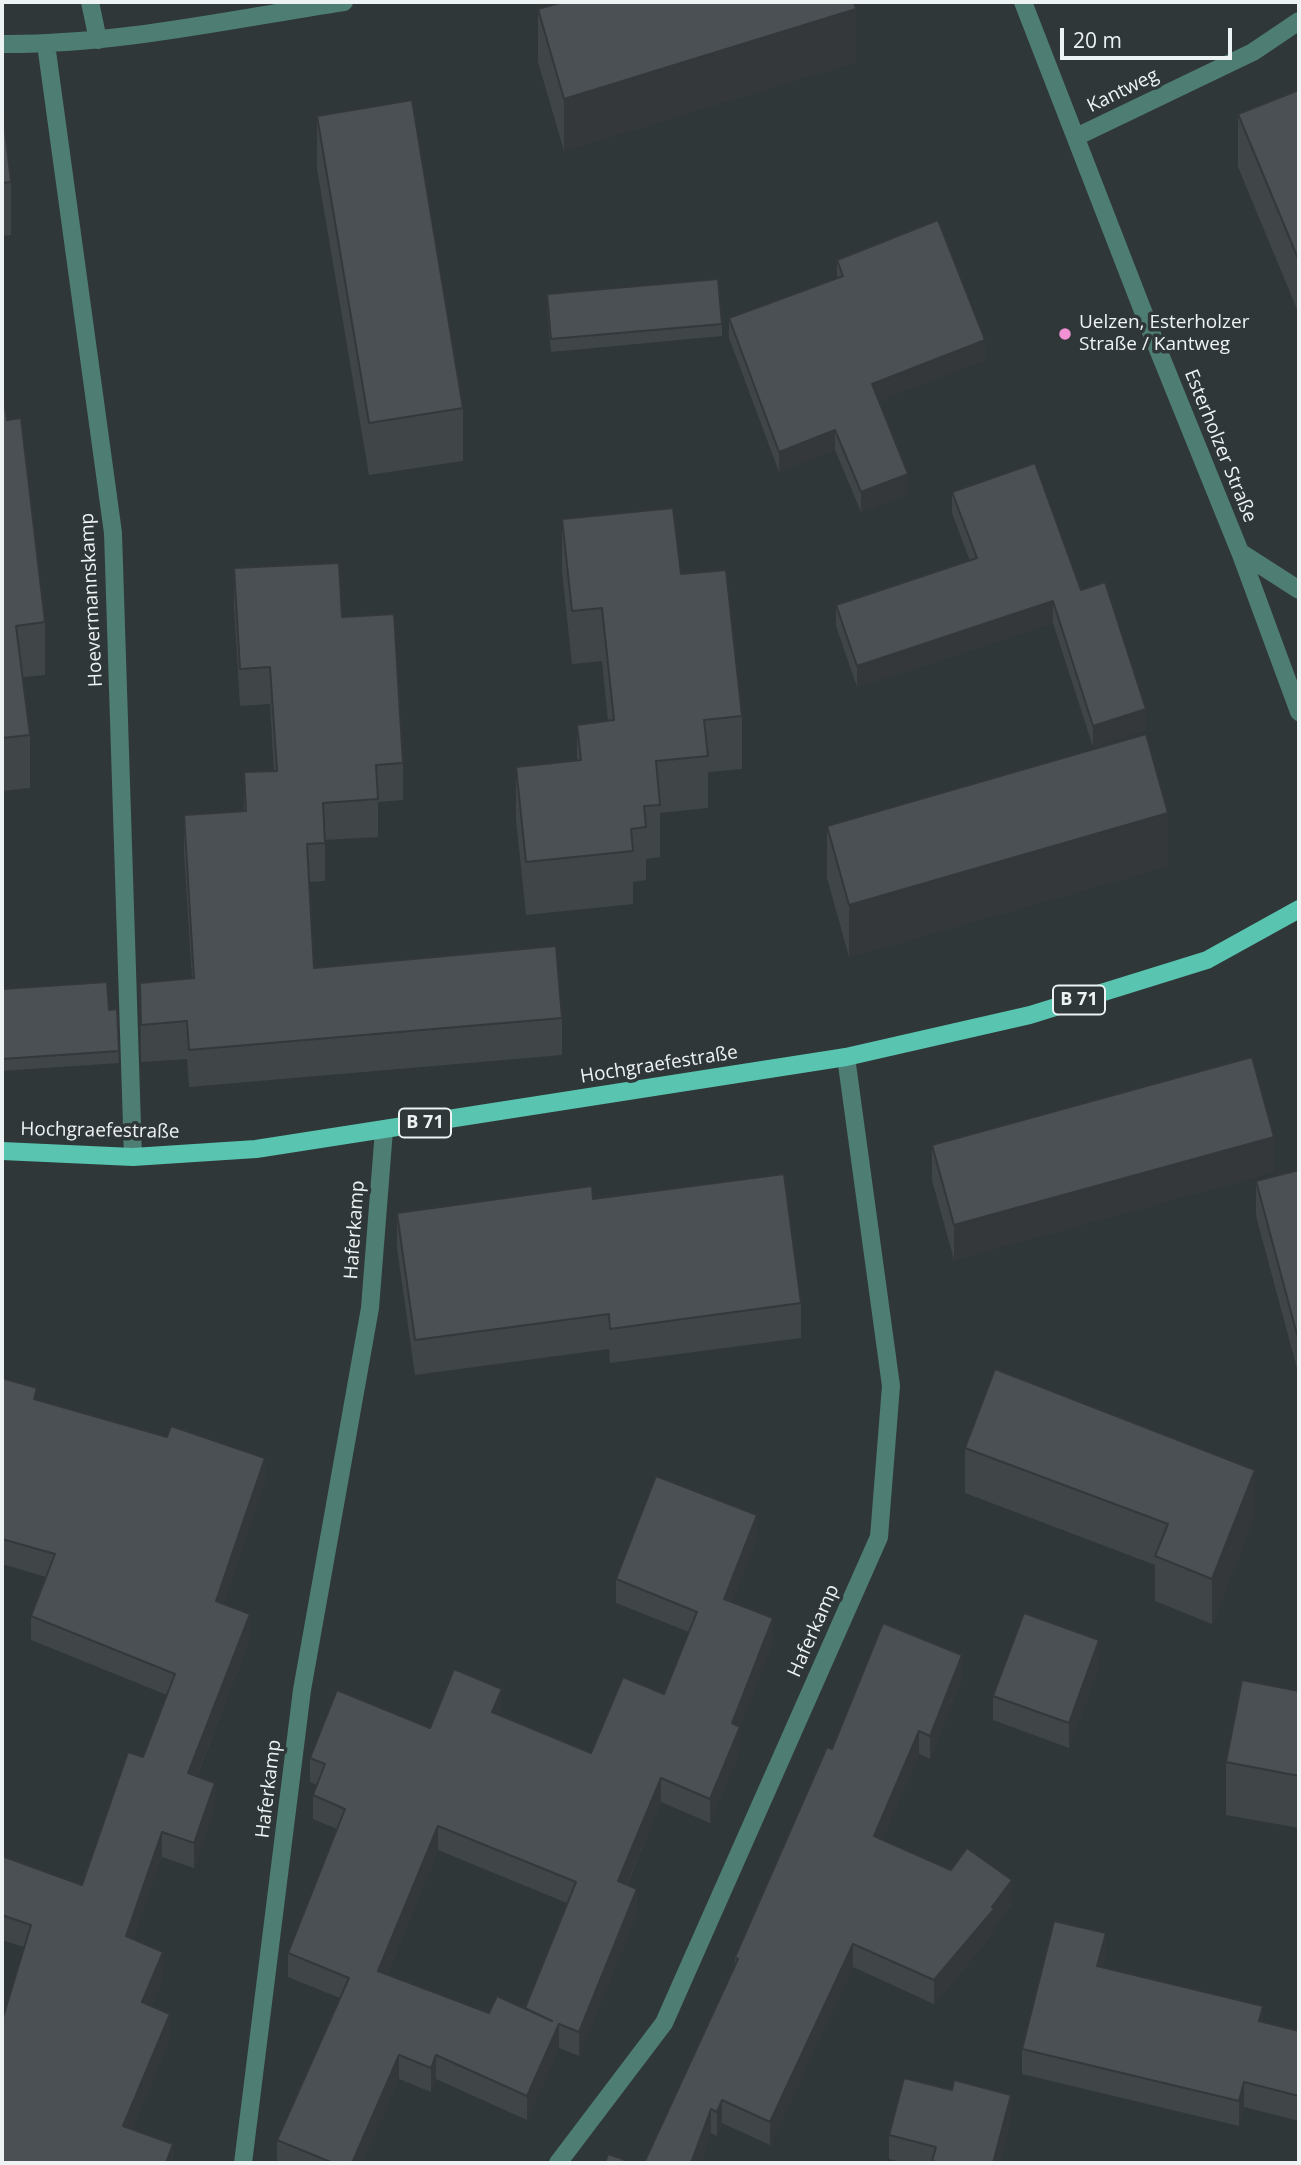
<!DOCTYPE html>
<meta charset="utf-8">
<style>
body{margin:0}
#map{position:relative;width:1301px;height:2165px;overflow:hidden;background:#303738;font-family:"Open Sans",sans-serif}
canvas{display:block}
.frame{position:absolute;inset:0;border:4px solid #edf2f2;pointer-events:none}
.scale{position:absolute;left:1060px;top:28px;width:172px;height:32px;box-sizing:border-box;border:4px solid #edf2f2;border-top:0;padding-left:9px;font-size:21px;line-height:24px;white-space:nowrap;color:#edf2f2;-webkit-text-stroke:5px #303738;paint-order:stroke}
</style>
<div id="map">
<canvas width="1301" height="2165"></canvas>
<div class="frame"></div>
<div class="scale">20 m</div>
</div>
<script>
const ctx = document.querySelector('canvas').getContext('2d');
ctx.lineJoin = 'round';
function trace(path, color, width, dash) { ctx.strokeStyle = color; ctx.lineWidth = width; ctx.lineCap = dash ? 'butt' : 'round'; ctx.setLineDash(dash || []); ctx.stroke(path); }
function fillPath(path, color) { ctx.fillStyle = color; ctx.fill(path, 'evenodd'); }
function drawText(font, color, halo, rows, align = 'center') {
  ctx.font = font + ' "Open Sans",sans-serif'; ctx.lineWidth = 7; ctx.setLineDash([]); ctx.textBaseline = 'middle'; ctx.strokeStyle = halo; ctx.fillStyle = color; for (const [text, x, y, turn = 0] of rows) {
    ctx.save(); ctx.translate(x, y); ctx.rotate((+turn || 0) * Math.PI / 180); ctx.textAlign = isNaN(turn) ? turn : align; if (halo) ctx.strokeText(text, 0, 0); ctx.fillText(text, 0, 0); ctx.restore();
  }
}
trace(new Path2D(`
 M90 2 98 40
 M2 44C117 45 231 19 344 2
 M46 44 113 533 133 1157
 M1076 137 1253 52 1299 21
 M243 2163 302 1690 370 1308 384 1130
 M558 2163 664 2023 879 1537 891 1386 846 1057`), '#4e7d73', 18);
trace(new Path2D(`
 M1023 2 1155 342 1240 552 1299 712
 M1240 552 1299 590`), '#4e7d73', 18);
trace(new Path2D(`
 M2 1151 133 1157 256 1149 846 1057 1030 1015 1207 960 1299 909`), '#59c4b0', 18);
fillPath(new Path2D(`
 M538 9 856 62 564 151 538 62Z
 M1299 90V314L1238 167V114Z
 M2 105 11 182V235L2 236Z
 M317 116 463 408V461L369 475 317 169Z
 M837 260 985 360 879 401 908 494 861 512 835 450 779 472 729 338V318L837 278Z
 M547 294 722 324V336L551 352 547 307Z
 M2 388 45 622V675L23 677 30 735V788L2 791Z
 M952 492 1081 590 1146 730 1093 747 1053 623 857 687 836 626V605L970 561 952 513Z
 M562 519 681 574 742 716V769L708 772V808L660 813V857L646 859V880L633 882V904L526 915 516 820V767L577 760V725L608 721 602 661 572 664 562 572Z
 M234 568 342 617 403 763V800L378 802V837L325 840V881L309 882 314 968 562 1018V1055L189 1087 187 1059 141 1062 140 983 192 978 184 853V815L244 811V772H274L270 704 240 706 234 606Z
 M827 826 1168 866 849 957 827 878Z
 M2 989 109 1010 117 1009 119 1063 2 1071Z
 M932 1145 1274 1172 954 1260 932 1180Z
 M1299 1170V1376L1256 1216V1181Z
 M593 1199 801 1303V1338L610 1363 609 1349 415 1375 397 1248V1213Z
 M2 1378 37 1400 265 1483 223 1604 250 1638 197 1776 215 1808 194 1868 162 1857 133 1939 163 1977 151 2006 170 2038 132 2129 173 2163H2L24 1947 2 1940V1856L82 1885 143 1757 167 1695 31 1640V1616L46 1577 2 1564Z
 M965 1448 1255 1515 1212 1624 1155 1601V1565L965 1493Z
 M757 1539 732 1602 773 1642 740 1727V1751L710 1823 661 1802 627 1885 637 1913 579 2056 559 2048 527 2120 436 2079 431 2092 399 2079 362 2163H277V2140L340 1998 288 1977V1953L337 1829 313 1819V1795L317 1785 310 1782V1758L430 1728 502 1713 501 1716 591 1753 664 1694 689 1632 616 1603V1579ZM438 1850 567 1903 525 2008 489 2013 387 1974Z
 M1099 1665 1069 1748 993 1720V1696Z
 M962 1679 930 1759 919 1754 882 1840 1012 1904 995 1926V1931L934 2004 853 1967 770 2145 722 2123 717 2136 711 2133 700 2163H644L735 1966V1957L832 1749Z
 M1299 1691V1828L1226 1815V1762Z
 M1106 1958 1103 1968 1263 2022 1299 2031V2121L1244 2107 1239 2126 1022 2074V2049Z
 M1011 2120 1000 2163H904L889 2159V2135Z`), '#404548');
fillPath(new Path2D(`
 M856 9V62L564 151V99Z
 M985 340V360L872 404V384Z
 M835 430V450L779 472V452Z
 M908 474V494L861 512V492Z
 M1053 601V623L857 687V666Z
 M1146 709V730L1093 747V726Z
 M1168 813V866L849 957V905Z
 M1274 1137V1172L954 1260V1225Z
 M265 1458V1483L216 1625V1601Z
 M1255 1470V1515L1212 1624V1579Z
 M757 1515V1539L724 1623V1599Z
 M250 1614V1638L188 1798V1773Z
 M773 1618V1642L740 1728V1727V1751L710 1823V1799L732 1723Z
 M1099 1640V1665L1069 1748V1723Z
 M962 1655V1679L930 1759V1736Z
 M502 1689V1713L492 1736V1712Z
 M919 1731V1754L874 1860V1836Z
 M661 1778V1802L618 1905V1881Z
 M215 1783V1808L194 1868V1843Z
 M438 1826V1850L378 1995V1971Z
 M162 1832V1857L126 1961V1936Z
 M1012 1880V1904L995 1926V1931L934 2004V1980Z
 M637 1889V1913L579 2056V2032Z
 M1106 1933V1958L1097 1991V1966Z
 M853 1944V1967L770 2145V2122Z
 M163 1952V1977L142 2027V2002Z
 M1263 2006V2031L1259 2021Z
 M170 2014V2038L123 2150V2126Z
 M559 2024V2048L527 2120V2096Z
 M399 2055V2079L362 2163H352Z
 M436 2055V2079L431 2092V2068Z
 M1244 2082V2107L1239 2126V2101Z
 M1011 2095V2120L1000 2163H993Z
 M722 2100V2123L717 2136V2112Z
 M711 2109V2133L700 2163H691Z
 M173 2144V2163H166Z`), '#34383b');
const building = new Path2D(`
 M563 2H854L856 9 564 99 538 9Z
 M1299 90V261L1238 114Z
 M412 100 463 408 369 423 317 116Z
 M2 105 11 182 2 183Z
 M938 220 985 340 872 384 908 474 861 492 835 430 779 452 729 318 843 276 837 260Z
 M718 279 722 324 551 339 547 294Z
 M2 388 7 420 21 418 45 622 16 626 30 735 2 738Z
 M1035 463 1081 590 1105 582 1146 709 1093 726 1053 601 857 666 836 605 977 558 952 492Z
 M673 508 681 574 726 570 742 716 704 720 708 756 656 761 660 805 644 806 646 827 631 829 633 851 526 862 516 767 581 760 577 725 614 720 602 608 572 611 562 519Z
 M339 563 342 617 394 614 403 763 376 765 378 799 323 803 325 843 307 844 314 968 556 946 562 1018 189 1050 187 1021 141 1025 140 983 194 978 184 815 246 811 244 772 277 771 270 667 240 669 234 568Z
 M1146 734 1168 813 849 905 827 826Z
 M107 982 109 1010 117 1009 119 1051 2 1059V989Z
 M1252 1057 1274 1137 954 1225 932 1145Z
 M1299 1170V1342L1256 1181Z
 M784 1174 801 1303 610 1329 609 1314 415 1340 397 1213 592 1186 593 1199Z
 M995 1369 1255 1470 1212 1579 1155 1556 1168 1524 965 1448Z
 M2 1378 37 1388 34 1399 167 1437 171 1426 265 1458 216 1601 250 1614 188 1773 215 1783 194 1843 162 1832 126 1936 163 1952 142 2002 170 2014 123 2126 173 2144 166 2163H2V2021L31 1925 2 1915V1856L82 1885 128 1752 143 1757 175 1674 31 1616 55 1554 2 1539Z
 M656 1476 757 1515 724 1599 773 1618 732 1723 740 1727 710 1799 661 1778 618 1881 637 1889 579 2032 559 2024 527 2096 436 2055 431 2068 399 2055 352 2163H333L277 2140 349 1978 288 1953 345 1809 313 1795 325 1764 310 1758 337 1690 430 1728 454 1669 502 1689 492 1712 591 1753 623 1677 664 1694 697 1612 616 1579ZM438 1826 576 1882 525 2008 552 2021 497 1996 489 2013 378 1971Z
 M1024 1613 1099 1640 1069 1723 993 1696Z
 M883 1623 962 1655 930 1736 919 1731 874 1836 951 1870 967 1848 1012 1880 992 1907 995 1908 934 1980 853 1944 770 2122 722 2100 717 2112 711 2109 691 2163H644L738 1959 735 1957 827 1747 832 1749Z
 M1242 1680 1299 1691V1776L1226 1762Z
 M1054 1921 1106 1933 1097 1966 1263 2006 1259 2021 1299 2031V2096L1244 2082 1239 2101 1022 2049Z
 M904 2078 952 2090 954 2080 1011 2095 993 2163H939L932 2161 936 2147 889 2135Z
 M608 2154 634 2163H605Z`);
fillPath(building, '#4a5054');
trace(building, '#34383b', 2);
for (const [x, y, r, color] of [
 [1065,334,7,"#f391d5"]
]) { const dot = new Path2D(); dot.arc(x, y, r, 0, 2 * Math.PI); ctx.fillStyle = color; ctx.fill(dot); trace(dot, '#303738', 2.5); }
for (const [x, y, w] of [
 [1079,1000,52],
 [425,1123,52]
]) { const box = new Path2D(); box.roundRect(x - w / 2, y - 14.5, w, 29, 5); ctx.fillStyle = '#303738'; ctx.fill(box); trace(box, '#edf2f2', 2); }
drawText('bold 18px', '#edf2f2', null, [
 ["B 71",1079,1000],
 ["B 71",425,1123]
]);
drawText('19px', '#edf2f2', '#303738', [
 ["Kantweg",1123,91,-26],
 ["Esterholzer Straße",1220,446,68],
 ["Hoevermannskamp",92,600,-93],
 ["Hochgraefestraße",659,1065,-9],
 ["Hochgraefestraße",100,1131,1],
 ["Haferkamp",355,1230,-86],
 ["Haferkamp",814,1631,-66],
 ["Haferkamp",269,1789,-83]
]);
drawText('19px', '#edf2f2', '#303738', [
 ["Uelzen, Esterholzer",1079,323],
 ["Straße / Kantweg",1079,345]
], 'left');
</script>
